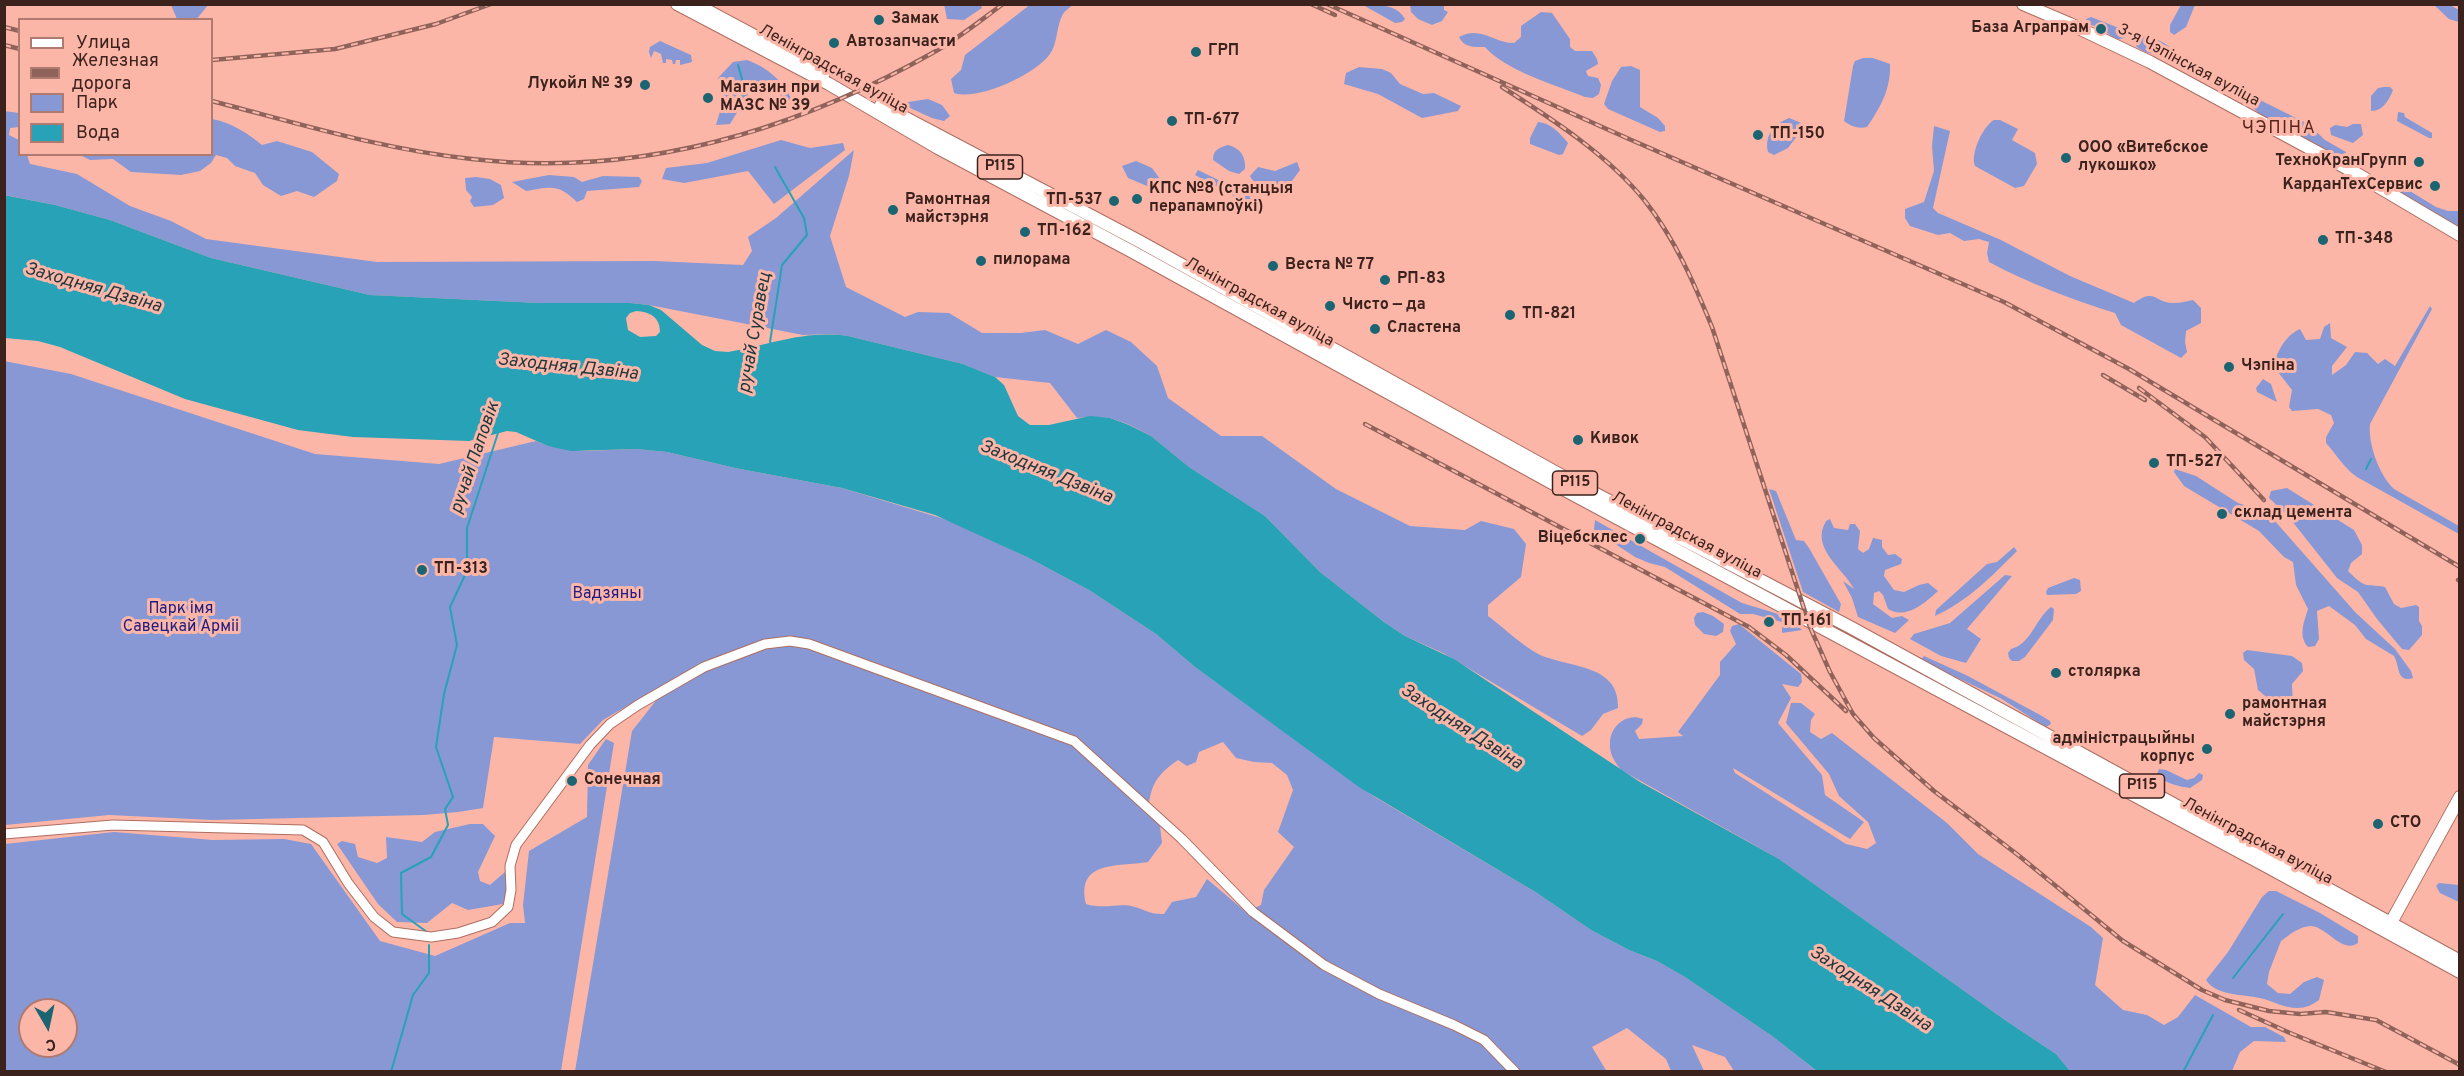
<!DOCTYPE html>
<meta charset="utf-8">
<style>
body{margin:0}
#map{position:relative;width:2464px;height:1076px;overflow:hidden;background:#fbb6a8;font-family:Overpass,sans-serif}
canvas{display:block}
.frame{position:absolute;inset:0;border:6px solid #3c221d;pointer-events:none}
.legend{position:absolute;left:18px;top:18px;width:195px;height:138px;box-sizing:border-box;background:#fbb6a8;border:2px solid #af7b70;margin:0;padding:8px 10px;list-style:none;font-size:18px;color:#3c221d}
.legend li{display:flex;align-items:center;gap:12px;height:30px}
.legend b{width:30px;border:2px solid #af7b70}
.north{position:absolute;left:18px;top:998px;width:60px;height:60px;box-sizing:border-box;background:#fbb6a8;border:2px solid #af7b70;border-radius:50%;rotate:171deg;font-size:16px;font-weight:700;line-height:24px;text-align:center;color:#3c221d}
.north::after{content:'';display:block;margin:auto;width:21px;height:27px;background:#1b6471;clip-path:polygon(50% 0,100% 100%,50% 72%,0 100%)}
</style>
<div id="map">
<canvas width="2464" height="1076"></canvas>
<div class="frame"></div>
<ul class="legend">
<li><b style="height:8px;background:#fff"></b>Улица</li>
<li><b style="height:8px;background:#90635a"></b>Железная дорога</li>
<li><b style="height:16px;background:#8898d5"></b>Парк</li>
<li><b style="height:16px;background:#27a2b7"></b>Вода</li>
</ul>
<div class="north">С</div>
</div>
<script>
const ctx = document.querySelector('canvas').getContext('2d');
ctx.lineJoin = 'round';
function fillPath(path, color) { ctx.fillStyle = color; ctx.fill(path, 'evenodd'); }
function trace(path, color, width, dash) { ctx.strokeStyle = color; ctx.lineWidth = width; ctx.lineCap = dash ? 'butt' : 'round'; ctx.setLineDash(dash || []); ctx.stroke(path); }
function drawText(font, color, halo, rows, align = 'center') {
  ctx.font = font + ' Overpass,sans-serif'; ctx.lineWidth = 6; ctx.setLineDash([]); ctx.textBaseline = 'middle'; ctx.strokeStyle = halo; ctx.fillStyle = color; for (const [text, x, y, turn = 0] of rows) {
    ctx.save(); ctx.translate(x, y); ctx.rotate((+turn || 0) * Math.PI / 180); ctx.textAlign = isNaN(turn) ? turn : align; if (halo) ctx.strokeText(text, 0, 0); ctx.fillText(text, 0, 0); ctx.restore();
  }
}
fillPath(new Path2D(`
 M944 4 981 5 982 8 964 20 947 19Z
 M1031 4 1073 5C1070 7 1065 11 1063 14 1056 26 1058 43 1050 54 1035 75 978 101 954 93L951 79 961 70 965 55Z
 M171 5H208L196 20 177 19Z
 M1363 5C1378 4 1397 4 1405 19L1402 22 1395 23Z
 M1410 5H1444V10L1448 12 1442 21 1432 25 1418 19 1411 12Z
 M2181 5H2195L2186 27 2174 35 2170 32V25Z
 M2434 5H2450L2459 10V22L2449 19Z
 M1541 12 1552 13 1570 39V47L1575 51H1592L1597 59 1598 64 1586 71 1588 76 1598 78 1601 85 1599 94 1593 98 1585 97C1556 85 1506 71 1485 47 1475 47 1464 48 1459 37 1480 25 1494 43 1514 43L1521 37V26Z
 M2091 17 2124 30 2129 34C2119 45 2111 36 2103 29 2100 26 2093 26 2089 24L2086 19Z
 M2140 36C2151 37 2166 41 2172 50 2159 55 2147 56 2136 46L2137 38Z
 M660 41 691 55 692 62 680 65V60H676L675 64H673L672 60 666 59V63H663L661 54 654 51 651 58 649 52 650 47Z
 M1863 58H1873L1890 64C1891 88 1881 107 1867 127 1858 129 1852 127 1844 121L1853 66 1855 61Z
 M747 60C767 67 783 81 792 100L789 102 759 83H749L747 96 730 124 716 125 724 98 718 78 733 62Z
 M1631 66 1640 70V107L1658 118 1665 126V131L1660 132 1608 109 1604 104 1612 81 1621 67Z
 M1359 67 1382 69 1391 73 1400 84 1423 94 1434 93 1461 106 1458 111 1422 118 1378 94 1344 84 1346 73Z
 M2384 87H2390L2393 90C2389 100 2383 111 2371 111V96L2378 88Z
 M2256 98 2308 124 2325 140 2346 152 2345 156 2337 155C2315 145 2260 124 2250 102Z
 M928 99 942 105 950 116 944 121 932 118 908 107V102Z
 M4 111 19 113V127L10 128 9 135 19 140 20 154 27 155 30 164 77 174 130 206 171 221 206 239 377 262 654 261 743 265 752 251 748 237 776 218 854 150 849 176 830 236 846 287 905 317 918 312 949 313 982 333H1021L1045 330 1078 344 1106 330 1131 342 1157 366 1168 398 1221 436H1262L1336 489 1410 526 1465 530 1481 521 1514 529 1526 544 1521 577 1488 605V616C1503 627 1517 641 1533 651 1560 669 1620 660 1618 708L1603 714 1591 730 1582 736 1443 653 1405 636 1384 622 1320 572 1265 516 1189 467 1151 436 1130 425 1110 418 1090 417 1077 418 1050 383 995 377 963 364 848 336 831 334 803 335 649 305 630 303H539L370 295 211 258 110 220 55 205 5 195Z
 M2398 112 2404 113 2405 117 2432 133V138H2429L2397 121Z
 M1789 118 1814 128 1822 137 1821 140 1797 136 1788 148 1774 155 1768 152C1764 136 1774 124 1789 118Z
 M212 119C231 122 247 133 262 145L277 141 312 152 339 174 337 181 314 197 297 191 281 196 263 185 255 173 235 166 227 158 216 155 211 163 200 171 181 175 131 172 113 159 90 160 80 155 212 154Z
 M1994 120H2000L2018 129 2012 140 2035 153 2037 164 2024 186 2015 188 1975 166C1970 154 1983 126 1994 120Z
 M1538 122C1551 123 1560 133 1568 143L1563 154 1559 155 1530 144V138Z
 M2353 124H2361L2363 135 2353 143 2331 135 2330 128 2335 125 2347 127Z
 M1934 126 1950 131 1933 208 1938 213 2001 240 2070 276 2134 303C2156 287 2155 304 2174 303 2180 303 2187 301 2193 300L2201 308V323L2186 331 2185 342 2187 352 2181 358 2121 325 2115 313C2071 299 2030 284 1989 262L1987 253 1989 242 1979 239 1964 241 1950 233 1938 235 1910 226 1905 218V209L1924 202 1934 171 1932 146Z
 M781 140 810 148 843 143 845 150 774 204 748 171 684 183 662 179 666 168 707 163Z
 M1228 145C1240 148 1246 156 1245 169L1239 174 1229 171 1213 160C1213 150 1218 148 1228 145Z
 M1136 161 1152 168 1160 179 1157 184 1147 186 1128 178 1122 166Z
 M1297 162 1300 170C1288 186 1282 200 1261 187 1256 183 1253 182 1250 176L1258 167 1275 171Z
 M1198 170 1249 195 1251 200 1250 205 1195 175Z
 M549 175 574 177 582 182 603 176 639 177 642 181 639 187 587 191 584 199 577 202C558 183 550 187 526 191L512 182Z
 M476 177 490 179 501 185 504 198 493 205 474 207 470 201 472 197 466 190 465 178Z
 M2387 177 2436 207 2448 211H2459V227L2382 184V178Z
 M2430 306 2432 309 2370 424C2368 444 2379 475 2394 489L2459 526V534L2357 477C2343 467 2337 455 2326 443V437L2334 423 2331 415 2318 409 2292 411 2289 407 2292 390 2274 367C2276 352 2286 335 2300 329L2306 340 2320 339 2324 327 2330 323 2331 338 2347 347 2332 366V375L2346 365 2355 352 2367 353 2378 364 2385 359 2395 366Z
 M4 361 71 374 315 454 439 464 536 441 548 446 584 451 636 449 667 452 735 468 842 488 954 522 1027 557 1089 590 1156 634 1195 667 1375 797 1537 893 1591 930 1629 950 1657 961 1685 977 1772 1036 1817 1071H1734L1725 1057 1692 1045 1704 1071H1671L1666 1059 1627 1028 1592 1047 1607 1072 575 1071 632 731 673 679 603 720 580 744 494 737 483 808 458 812 424 815 213 820 109 815 5 825ZM1223 742 1236 758 1254 762 1272 763 1287 775 1293 790 1278 832 1294 847 1264 890 1261 905 1246 912 1207 879 1196 897 1172 902 1164 914C1148 914 1149 911 1135 907 1120 902 1105 910 1086 904 1076 860 1117 867 1148 862L1162 843 1160 826 1148 813C1150 786 1156 775 1178 760L1187 766 1196 762 1199 752Z
 M2263 379 2271 384 2277 402 2257 392 2256 388Z
 M2175 469 2196 476 2238 503 2267 512 2355 612 2395 649 2411 671 2413 678C2396 683 2400 666 2394 656L2366 639 2355 625 2329 606 2317 611 2319 639 2315 646 2308 647C2298 636 2304 622 2308 609L2296 585 2293 562 2284 557 2259 531 2184 486 2174 472Z
 M2287 488 2354 530 2362 545V554L2351 563 2348 571C2367 590 2364 583 2385 587L2394 604 2401 608 2416 605 2419 607V621L2422 626V635L2409 650 2402 649 2377 619 2358 592 2337 578 2288 516 2269 498 2271 491Z
 M1769 489 1776 491 1796 540 1804 541 1809 548 1841 604 1839 612 1803 592Z
 M1830 519 1834 528 1848 530 1850 524H1855L1860 531 1858 549 1863 553 1869 549 1873 538 1882 540V547L1888 555 1895 554 1902 559 1901 564 1885 570 1884 576 1894 590 1904 592 1919 585 1928 583 1938 591C1925 603 1906 620 1888 609L1883 595 1879 591 1874 593 1873 604 1892 618 1902 616 1909 620 1895 633 1858 617 1852 598 1843 581 1854 589C1842 567 1810 548 1826 521Z
 M1595 520 1742 603 1775 613 1791 620 1802 630 1782 633V622L1753 614H1740L1665 567 1649 563 1635 557 1594 530Z
 M2014 547 2017 551C1992 576 1968 601 1935 616L1936 610 1987 564 1997 562Z
 M2005 575 2012 576 1967 629 1981 639 1966 663 1941 656 1910 639 1914 634 1950 623Z
 M2074 578 2080 580 2081 591 2076 594 2047 595 2046 592 2048 588Z
 M2051 607 2054 609 2053 620 2025 657 2019 661H2012L2009 658 2008 653 2011 649C2031 644 2036 618 2051 607Z
 M1703 612 1713 616 1724 624 1723 632 1716 636 1704 634 1695 625 1694 618 1697 613Z
 M1739 624 1801 674 1802 682 1798 687 1782 684 1791 698 1778 723 1822 775 1825 795 1864 822 1850 839 1733 768 1735 773 1846 844 1867 849 1876 843 1868 822 1839 796 1829 774 1786 723 1791 703H1801L1815 714 1811 720 1810 732 1821 739 1832 733 1947 823 1978 854 2091 927 2103 938 2095 985 2123 1010 2147 1015 2164 1025 2178 1017 2195 995 2251 1027H2265L2284 1037 2286 1042 2254 1041 2240 1052 2232 1071H2070L2056 1054 2005 1020 1779 859 1621 770C1615 762 1609 754 1610 743 1610 726 1627 712 1643 719L1642 724 1635 731 1639 739 1683 736 1678 732 1720 675V662L1736 644 1730 631 1732 626Z
 M2247 650 2292 656 2302 663 2303 671 2292 684 2293 706 2289 710 2277 706 2258 690 2254 669 2244 660 2243 653Z
 M1924 656 1968 676 2042 716 2050 721 2051 724 2046 727 2000 698 1924 662 1922 658Z
 M606 739 614 743 561 1071H5V844L114 832 213 840 284 839 311 844 380 941 435 956 510 923H525L523 905 529 851 587 817 588 765ZM30 1010H66V1046H30Z
 M2159 769 2166 770 2187 780 2194 778 2199 773 2203 775 2202 780 2190 788C2178 786 2165 784 2157 774Z
 M470 824H483L495 836 478 872 480 881 490 885 505 872 510 880 503 904 468 910 452 903 427 923 397 922 378 904 337 844 342 841 355 844 358 857 377 863 387 858 386 837 422 842 435 832Z
 M2439 883 2459 885V902L2440 893 2436 886Z
 M2269 891H2276L2320 913 2358 936V943C2342 954 2327 927 2311 926 2300 926 2289 935 2281 941L2269 972 2267 984 2278 993 2290 994 2304 982 2317 977 2324 980 2319 1000C2312 1005 2306 1008 2297 1008 2285 1008 2275 1002 2264 999 2247 994 2217 997 2206 980L2228 952 2262 897Z`), '#8898d5');
fillPath(new Path2D(`
 M4 195 55 205 110 220 211 258 370 295 539 303H630L649 305 661 310 702 345 715 351 728 352C771 345 803 330 848 336L963 364 995 377 1004 385 1018 416 1030 425H1049L1090 416 1110 418 1129 425 1151 436 1189 467 1265 516 1320 572 1384 622 1405 636 1454 659 1640 782 1779 859 2005 1020 2056 1054 2070 1071H1817L1772 1036 1685 977 1657 961 1629 950 1591 930 1537 893 1359 787 1195 667 1156 634 1089 590 1027 557 935 515 842 488 735 468 667 452 636 449 571 451 548 446 516 432 507 431 469 441 353 437 298 430 185 399 60 347 38 341 5 338ZM636 311C650 312 660 317 660 332L656 336 640 337 628 330 626 318 630 313Z`), '#27a2b7');
trace(new Path2D(`
 M738 65 749 103
 M770 342 782 265 807 235 804 218 775 167
 M2366 469 2371 459
 M427 932 402 914 401 873 431 857 448 825 445 809 453 797 436 747 444 694 457 645 450 607 467 571V528L498 433
 M2233 978 2283 914
 M391 1072 413 995 429 973V945
 M2183 1072 2213 1015`), '#27a2b7', 2);
const minor = new Path2D(`
 M4 834 113 825 303 830 323 842 348 883 374 917 393 932 431 937 458 933 492 922 508 907 511 890 510 866 516 845 590 745 610 724 638 705 704 667 765 644 790 641 809 644 1074 741 1182 839 1253 912 1324 965 1379 994 1454 1025 1484 1040 1515 1072`);
const major = new Path2D(`
 M677 4 829 84 938 148 1131 251 1563 489 2268 867 2460 972
 M695 4 824 73
 M2023 4 2070 24 2150 62 2352 171 2460 235
 M881 105 1137 240 1575 483 1850 627 2460 961
 M2388 928 2460 797`);
trace(minor, '#ad6e61', 11);
trace(major, '#ad6e61', 14);
trace(minor, '#fff', 9);
trace(major, '#fff', 12);
const rail = new Path2D(`
 M1311 4 1335 15
 M1327 4 1629 139 2004 302 2129 369 2460 567
 M4 27 20 31
 M4 45 20 49
 M212 60 335 49 436 24 491 4
 M1502 87C1552 119 1608 155 1645 201 1675 239 1694 283 1712 327L1810 627 1830 672 1853 714 1874 738 1934 791 2018 855 2123 941 2202 990 2225 1000 2269 1011 2300 1014 2326 1012 2376 1020 2460 1065
 M212 101C297 123 384 150 472 159 638 178 793 132 936 51 959 38 981 20 1003 4
 M2103 375 2145 400
 M2139 388 2205 437 2264 500
 M1365 424 1749 627 1786 655 1846 711
 M2458 580 2460 581
 M2239 1010 2290 1033 2386 1072`);
trace(rail, '#90635a', 4.5);
trace(rail, '#fbb6a8', 2, [7]);
for (const [x, y, r, color] of [
 [879,20,6,"#1b6471"],
 [2101,29,6,"#1b6471"],
 [834,43,6,"#1b6471"],
 [1196,52,6,"#1b6471"],
 [645,85,6,"#1b6471"],
 [708,98,6,"#1b6471"],
 [1172,121,6,"#1b6471"],
 [1758,135,6,"#1b6471"],
 [2066,158,6,"#1b6471"],
 [2419,162,6,"#1b6471"],
 [2435,186,6,"#1b6471"],
 [1137,199,6,"#1b6471"],
 [1114,201,6,"#1b6471"],
 [893,210,6,"#1b6471"],
 [1025,232,6,"#1b6471"],
 [2323,240,6,"#1b6471"],
 [981,261,6,"#1b6471"],
 [1273,266,6,"#1b6471"],
 [1385,280,6,"#1b6471"],
 [1330,306,6,"#1b6471"],
 [1510,315,6,"#1b6471"],
 [1375,329,6,"#1b6471"],
 [2229,367,6,"#1b6471"],
 [1578,440,6,"#1b6471"],
 [2154,463,6,"#1b6471"],
 [2222,514,6,"#1b6471"],
 [1640,539,6,"#1b6471"],
 [422,570,6,"#1b6471"],
 [1769,622,6,"#1b6471"],
 [2056,673,6,"#1b6471"],
 [2230,714,6,"#1b6471"],
 [2207,749,6,"#1b6471"],
 [572,781,6,"#1b6471"],
 [2378,824,6,"#1b6471"]
]) { const dot = new Path2D(); dot.arc(x, y, r, 0, 2 * Math.PI); ctx.fillStyle = color; ctx.fill(dot); trace(dot, '#fbb6a8', 2); }
for (const [x, y, w] of [
 [1000,167,45],
 [1575,483,45],
 [2142,786,45]
]) { const box = new Path2D(); box.roundRect(x - w / 2, y - 12, w, 24, 4.5); ctx.fillStyle = '#fbb6a8'; ctx.fill(box); trace(box, '#3c221d', 1.5); }
drawText('bold 15px', '#3c221d', null, [
 ["Р115",1000,167],
 ["Р115",1575,483],
 ["Р115",2142,786]
]);
drawText('bold 16px', '#3c221d', '#fbb6a8', [
 ["Замак",891,20],
 ["База Аграпрам",2089,29,"right"],
 ["Автозапчасти",846,43],
 ["ГРП",1208,52],
 ["Лукойл № 39",633,85,"right"],
 ["Магазин при",720,89],
 ["МАЗС № 39",720,107],
 ["ТП-677",1184,121],
 ["ТП-150",1770,135],
 ["ООО «Витебское",2078,149],
 ["лукошко»",2078,167],
 ["ТехноКранГрупп",2407,162,"right"],
 ["КарданТехСервис",2423,186,"right"],
 ["КПС №8 (станцыя",1149,190],
 ["перапампоўкі)",1149,208],
 ["Рамонтная",905,201],
 ["майстэрня",905,219],
 ["ТП-537",1102,201,"right"],
 ["ТП-162",1037,232],
 ["ТП-348",2335,240],
 ["пилорама",993,261],
 ["Веста № 77",1285,266],
 ["РП-83",1397,280],
 ["Чисто — да",1342,306],
 ["ТП-821",1522,315],
 ["Сластена",1387,329],
 ["Чэпіна",2241,367],
 ["Кивок",1590,440],
 ["ТП-527",2166,463],
 ["склад цемента",2234,514],
 ["Віцебсклес",1628,539,"right"],
 ["ТП-313",434,570],
 ["ТП-161",1781,622],
 ["столярка",2068,673],
 ["рамонтная",2242,705],
 ["майстэрня",2242,723],
 ["адміністрацыйны",2195,740,"right"],
 ["корпус",2195,758,"right"],
 ["Сонечная",584,781],
 ["СТО",2390,824]
], 'left');
drawText('16px', '#3c221d', '#fbb6a8', [
 ["3-я Чэпінская вуліца",2188,66,28],
 ["Ленінградская вуліца",833,70,29],
 ["Ленінградская вуліца",1259,303,29],
 ["Ленінградская вуліца",1686,536,28],
 ["Ленінградская вуліца",2257,842,28]
]);
drawText('16px', '#1c1b81', '#fbb6a8', [
 ["Вадзяны",607,595],
 ["Парк імя",181,610],
 ["Савецкай Арміі",181,628]
]);
ctx.letterSpacing = '1.5px';
drawText('18px', '#5a2319', '#fbb6a8', [
 ["ЧЭПІНА",2279,129]
]);
ctx.letterSpacing = '0px';
drawText('italic 18px', '#1d363b', '#fbb6a8', [
 ["Заходняя Дзвіна",93,289,16],
 ["ручай Суравец",756,333,-80],
 ["Заходняя Дзвіна",568,368,6],
 ["ручай Паповік",476,458,-71],
 ["Заходняя Дзвіна",1046,473,22],
 ["Заходняя Дзвіна",1461,728,33],
 ["Заходняя Дзвіна",1870,990,33]
]);
</script>
